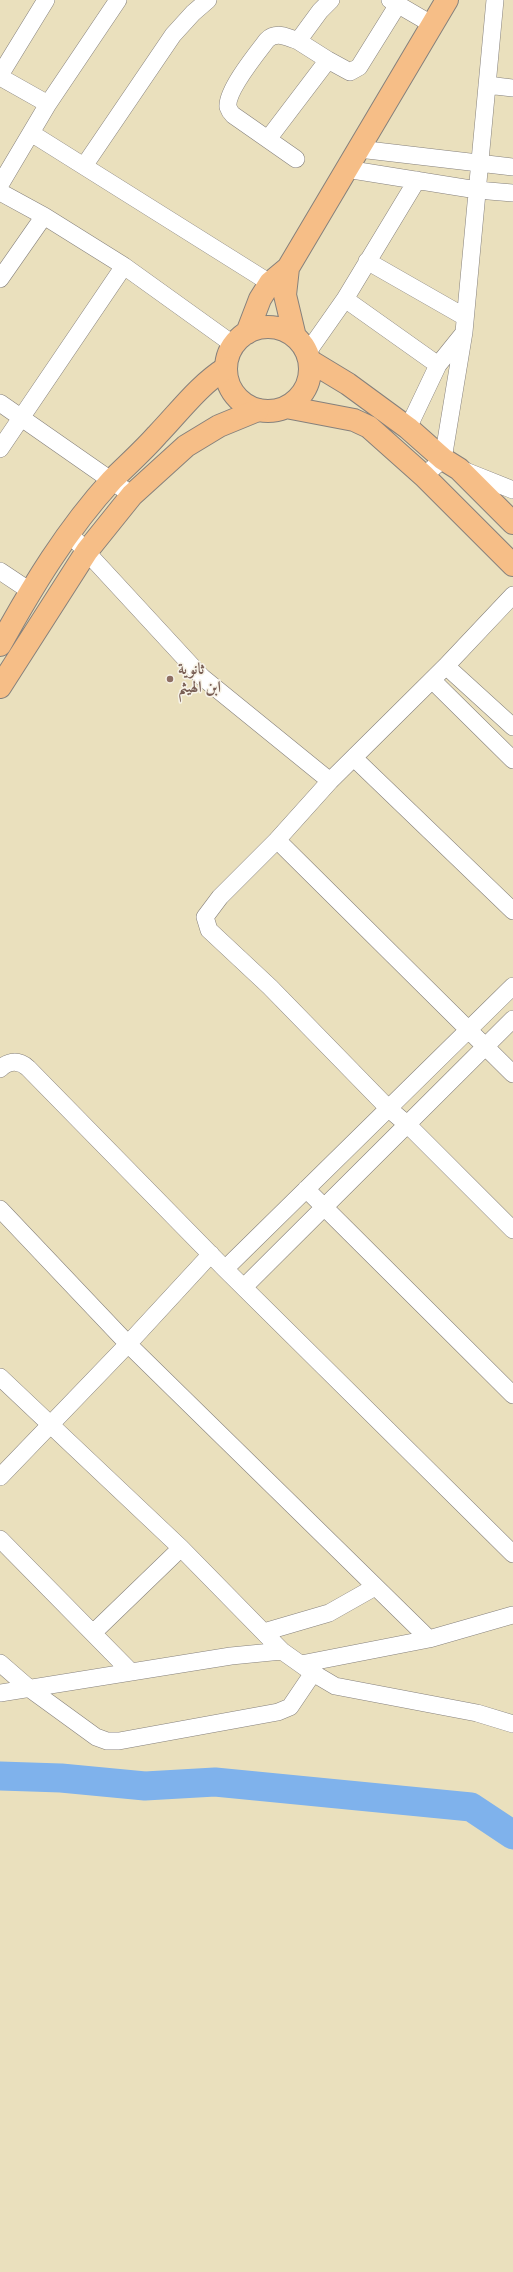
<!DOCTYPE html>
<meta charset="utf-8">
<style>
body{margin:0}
canvas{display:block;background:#eae0bd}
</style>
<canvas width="513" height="2272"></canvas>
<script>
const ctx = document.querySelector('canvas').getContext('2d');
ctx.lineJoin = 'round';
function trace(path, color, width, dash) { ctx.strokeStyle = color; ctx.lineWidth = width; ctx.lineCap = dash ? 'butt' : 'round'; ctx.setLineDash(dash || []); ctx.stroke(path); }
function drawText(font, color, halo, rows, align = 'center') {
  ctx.font = font + ' "EB Garamond",Amiri,serif'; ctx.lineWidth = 3; ctx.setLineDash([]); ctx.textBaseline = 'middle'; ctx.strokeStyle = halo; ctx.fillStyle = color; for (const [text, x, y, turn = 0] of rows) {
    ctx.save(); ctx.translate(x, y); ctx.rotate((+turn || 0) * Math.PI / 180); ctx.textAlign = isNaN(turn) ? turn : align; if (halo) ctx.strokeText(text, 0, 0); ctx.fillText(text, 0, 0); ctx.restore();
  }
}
trace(new Path2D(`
 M0 1776 61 1778 145 1786 215 1782 471 1807 513 1835`), '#7fb2ec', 29);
const minor = new Path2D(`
 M390 0 433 25
 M298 41 328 60
 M0 75 46 0
 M0 77 48 104 0 185
 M487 85 513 88
 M48 104 118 0
 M31 133 270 283
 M268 139 328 60 350 72 359 67 397 6
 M359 149 513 167
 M296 159 233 115C231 113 229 110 228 107 226 91 257 53 267 40 276 31 288 37 298 41L320 11 331 0
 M84 166 173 35 193 13 208 0
 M346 169 477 190 513 193
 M0 192 44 216 124 266 234 345
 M367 261 465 317
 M0 279 44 216
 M345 299 438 365
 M307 353 345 299 417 180
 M0 403 132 495
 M408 428 438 365 463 334
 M0 449 124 266
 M463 470 513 490
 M424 476 443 459 464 332 495 0
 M70 534 202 677 330 781
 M0 571 30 591
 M513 595 446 666 330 781 277 840 220 897 205 917 209 930 270 987 389 1109 408 1125 513 1230
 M446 666 513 727
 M432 680 513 760
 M354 758 513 911
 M277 840 513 1074
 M0 1069C9 1060 19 1060 28 1068L225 1269 513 1554
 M306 1189 513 1395
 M0 1209 128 1344 429 1639
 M225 1269 513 986
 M244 1287 513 1019
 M0 1377 181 1548 282 1651 313 1673 335 1686 477 1713 513 1724
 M0 1477 128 1344 211 1254
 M0 1539 130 1671
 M264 1632 329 1613 375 1587
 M93 1633 181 1548
 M0 1663 30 1689 96 1737 107 1741H119L278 1712 290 1707 313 1673
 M301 1664 429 1639 513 1615
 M0 1693 231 1656 282 1651`);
const major = new Path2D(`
 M288 268 285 295 295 337
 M226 369a42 42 0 1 1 84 0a42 42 0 1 1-84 0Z
 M247 333 260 299 270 283 288 268 447 0
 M310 361 348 384 408 428 443 459 459 469 513 523
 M286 407 354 420 369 427 424 476 513 565`);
const highway = new Path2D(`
 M0 645C32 587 67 529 112 480 127 465 143 451 157 435 180 411 199 385 226 368
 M0 687 87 551 132 495 186 446 219 426 258 410`);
trace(minor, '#86817c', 18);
trace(major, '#86817c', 24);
trace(highway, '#86817c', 24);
trace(minor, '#fff', 17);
trace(major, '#f6be87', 22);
trace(highway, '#f6be87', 22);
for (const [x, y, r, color] of [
 [170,679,4,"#8d6e63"]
]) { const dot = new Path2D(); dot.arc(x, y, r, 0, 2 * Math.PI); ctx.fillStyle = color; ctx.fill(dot); trace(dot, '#f7f3e8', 1.5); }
drawText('bold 16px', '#785e54', '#f7f3e8', [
 ["ثانوية",178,670],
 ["ابن الهيثم",178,688]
], 'left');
</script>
